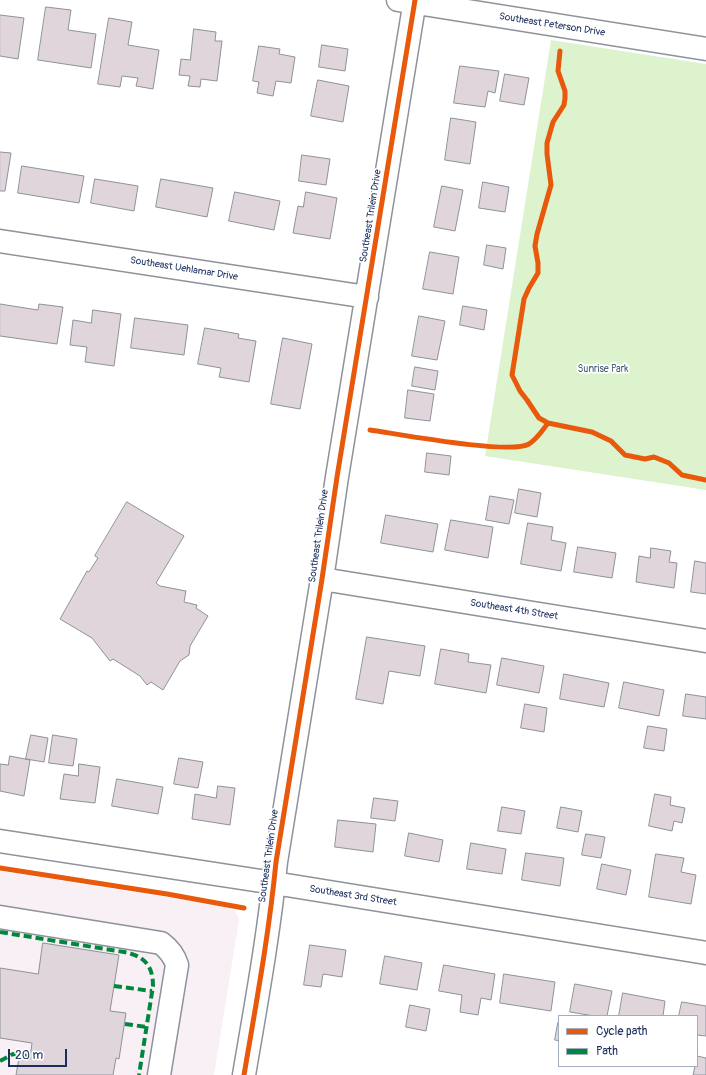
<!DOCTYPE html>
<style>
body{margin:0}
#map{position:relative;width:706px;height:1075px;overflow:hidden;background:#fff;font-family:Pangolin,sans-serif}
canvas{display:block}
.legend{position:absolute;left:558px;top:1015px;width:140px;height:52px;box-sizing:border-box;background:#fff;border:1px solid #a4acbf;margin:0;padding:5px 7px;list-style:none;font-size:12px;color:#1b2f5e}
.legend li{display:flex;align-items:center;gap:8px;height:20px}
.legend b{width:20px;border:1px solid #a4acbf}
.scale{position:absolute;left:8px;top:1049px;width:59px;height:18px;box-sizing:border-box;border:2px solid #1b2f5e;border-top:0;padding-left:5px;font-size:12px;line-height:14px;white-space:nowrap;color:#1b2f5e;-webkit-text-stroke:3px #fff;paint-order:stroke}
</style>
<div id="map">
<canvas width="706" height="1075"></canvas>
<ul class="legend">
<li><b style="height:5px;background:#e8590c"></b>Cycle path</li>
<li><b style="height:5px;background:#00873e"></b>Path</li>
</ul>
<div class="scale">20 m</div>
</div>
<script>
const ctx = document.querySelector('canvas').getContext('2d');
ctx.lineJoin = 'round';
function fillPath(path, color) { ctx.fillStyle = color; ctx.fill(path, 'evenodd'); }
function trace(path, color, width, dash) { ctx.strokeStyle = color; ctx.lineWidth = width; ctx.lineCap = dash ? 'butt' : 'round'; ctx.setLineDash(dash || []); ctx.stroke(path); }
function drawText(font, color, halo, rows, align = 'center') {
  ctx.font = font + ' Pangolin,sans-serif'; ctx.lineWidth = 3.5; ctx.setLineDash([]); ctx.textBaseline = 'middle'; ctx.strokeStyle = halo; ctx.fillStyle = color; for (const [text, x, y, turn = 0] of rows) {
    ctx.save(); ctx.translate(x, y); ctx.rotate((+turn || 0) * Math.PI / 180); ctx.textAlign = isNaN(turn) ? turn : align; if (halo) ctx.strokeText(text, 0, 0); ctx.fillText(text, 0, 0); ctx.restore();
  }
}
fillPath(new Path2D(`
 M0 871 229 907 235 911 238 916 239 920 214 1075H0Z`), '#f8f0f5');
fillPath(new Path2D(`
 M551 40 706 64V490L485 456Z`), '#dcf3ce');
const building = new Path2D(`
 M46 7 71 10 68 30 96 34 91 68 38 60Z
 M0 15 24 18 18 59 0 56Z
 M109 18 132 22 128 45 159 50 153 89 136 86 138 78 122 76 120 87 98 84Z
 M194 29 216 32 215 41H222L217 81 201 79 200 87 188 86 190 76 179 75 181 59 190 60Z
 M322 45 348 49 345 71 319 67Z
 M259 46 280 49 279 54 295 57 291 83 276 81 273 96 257 93 259 82 253 81Z
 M460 66 499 71 495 93 488 91 485 107 454 103Z
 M505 74 529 78 524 105 500 101Z
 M318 80 349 86 343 122 311 116Z
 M451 118 476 122 470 164 445 160Z
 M0 152 11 153 5 191H0Z
 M302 155 330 159 326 185 299 181Z
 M22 166 84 176 79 203 18 193Z
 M95 179 138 186 134 211 91 203Z
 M161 179 213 188 207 217 156 207Z
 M483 182 509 187 505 212 479 208Z
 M442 186 463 190 455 231 434 227Z
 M235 192 280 201 274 230 229 221Z
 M306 192 337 198 330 239 293 233 298 206 303 207Z
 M487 245 506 248 503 269 484 265Z
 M430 252 459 257 453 294 423 289Z
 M0 304 38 310 39 304 63 307 57 344 0 336Z
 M463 306 487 310 484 330 460 325Z
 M93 310 121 314 114 366 85 362 87 347 70 345 73 320 91 323Z
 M419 316 445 321 437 360 412 356Z
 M135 318 188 325 184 355 131 348Z
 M205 328 239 334 238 338 256 341 249 382 219 377 221 368 198 364Z
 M283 338 312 344 300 409 271 404Z
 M415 367 438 371 435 390 412 386Z
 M408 390 434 394 430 421 405 418Z
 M427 453 451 456 449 475 425 472Z
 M519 489 541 493 537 517 515 513Z
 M490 496 514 500 509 524 486 520Z
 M127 502 184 536 156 583 160 586 186 591 184 602 197 605 196 608 208 616 190 646 189 655 180 661 163 690 151 682 147 685 140 676 113 659 110 661 92 638 60 619 87 571 89 572 98 558 95 556Z
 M386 515 438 524 433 552 381 543Z
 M451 520 493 527 488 558 445 550Z
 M528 523 553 527 551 540 566 543 561 571 521 564Z
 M578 547 616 553 612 578 574 572Z
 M651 548 671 551 669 562 677 563 674 588 636 582 639 556 650 558Z
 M695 561 706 563V594L691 592Z
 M367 637 425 646 420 676 389 671 383 704 356 699Z
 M441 649 469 654 468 662 491 665 486 693 435 684Z
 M502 658 544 666 539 693 497 685Z
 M564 674 609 683 604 707 560 699Z
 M624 682 664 690 659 716 619 708Z
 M686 694 706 697V719L683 716Z
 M525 704 547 708 544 732 521 728Z
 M648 726 667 729 664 751 644 748Z
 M31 735 48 738 44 762 26 759Z
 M53 735 77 739 73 766 49 763Z
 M10 756 30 760 24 796 0 791V764L8 765Z
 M179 758 203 762 198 788 174 784Z
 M79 764 100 767 95 803 60 799 64 774 78 776Z
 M117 779 163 787 158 814 112 806Z
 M218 786 235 788 230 825 192 819 195 794 216 798Z
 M655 794 671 797 670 805 685 808 682 823 674 821 672 831 649 826Z
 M374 798 398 801 395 821 371 818Z
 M502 807 525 811 521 834 498 831Z
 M561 807 582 811 578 832 557 828Z
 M338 820 376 824 373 852 335 847Z
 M409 833 443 840 439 862 405 856Z
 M586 834 605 837 601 858 582 855Z
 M471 843 506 849 502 874 467 869Z
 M526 853 564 858 560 886 522 880Z
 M656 854 684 858 681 872 696 875 691 904 649 897Z
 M602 864 631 870 626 895 597 889Z
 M43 943 119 955 110 1011 126 1013 119 1059 116 1058 113 1075H16L19 1058 30 1059 32 1043 0 1038V968L38 974Z
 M310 945 346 950 342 977 323 974 321 987 304 985Z
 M385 956 422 963 417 990 380 984Z
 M444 965 495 974 491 1000 481 998 478 1015 460 1012 462 995 439 991Z
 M504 974 555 982 551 1011 500 1003Z
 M575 984 612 991 607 1016H594L570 1012Z
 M623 993 665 1001 663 1016H619Z
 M682 1002 706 1006V1036L697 1035V1016H679Z
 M410 1005 430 1009 426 1031 406 1027Z
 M558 1023 559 1024V1041L555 1040Z
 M697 1056 706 1058V1075H693L695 1066H697Z`);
fillPath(building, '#dfd5db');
trace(building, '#8e929a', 1);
const minor = new Path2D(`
 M398 0 706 49
 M0 241 367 297
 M322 579 706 641
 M0 841 274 883 706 953
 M0 917 161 943C169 949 174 955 177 965L159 1075
 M244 1075C256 1004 269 934 276 862L322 579 337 477 415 0`);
trace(minor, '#8e929a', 25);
trace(minor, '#fff', 22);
trace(new Path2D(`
 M0 932 124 952C144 956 153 965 153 986L139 1075
 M114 986 152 991
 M125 1024 147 1027
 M0 1061 13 1054 30 1056`), '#00873e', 4, [8, 4]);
trace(new Path2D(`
 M560 51 558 71 565 91V98L564 105 553 122 547 143V154L551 185 537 234 535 246 538 263V273L529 288 524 299 512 375 520 391 527 400 539 418 548 423 592 432 611 441 625 455 645 459 654 457 669 463 682 475 706 480
 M370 430C398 434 510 455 529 444 537 439 542 431 548 423
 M0 868 167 894 244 908
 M244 1075C256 1004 269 934 276 862L322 579 337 477 415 0`), '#e8590c', 5);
drawText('10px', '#1b2f5e', '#fff', [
 ["Southeast Peterson Drive",552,25,9],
 ["Southeast Trilein Drive",371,216,-81],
 ["Southeast Uehlamar Drive",184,269,9],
 ["Southeast Trilein Drive",319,536,-82],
 ["Southeast 4th Street",514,610,9],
 ["Southeast Trilein Drive",269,856,-82],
 ["Southeast 3rd Street",353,896,9]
]);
drawText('10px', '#445e70', '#fff', [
 ["Sunrise Park",603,369]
]);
</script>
